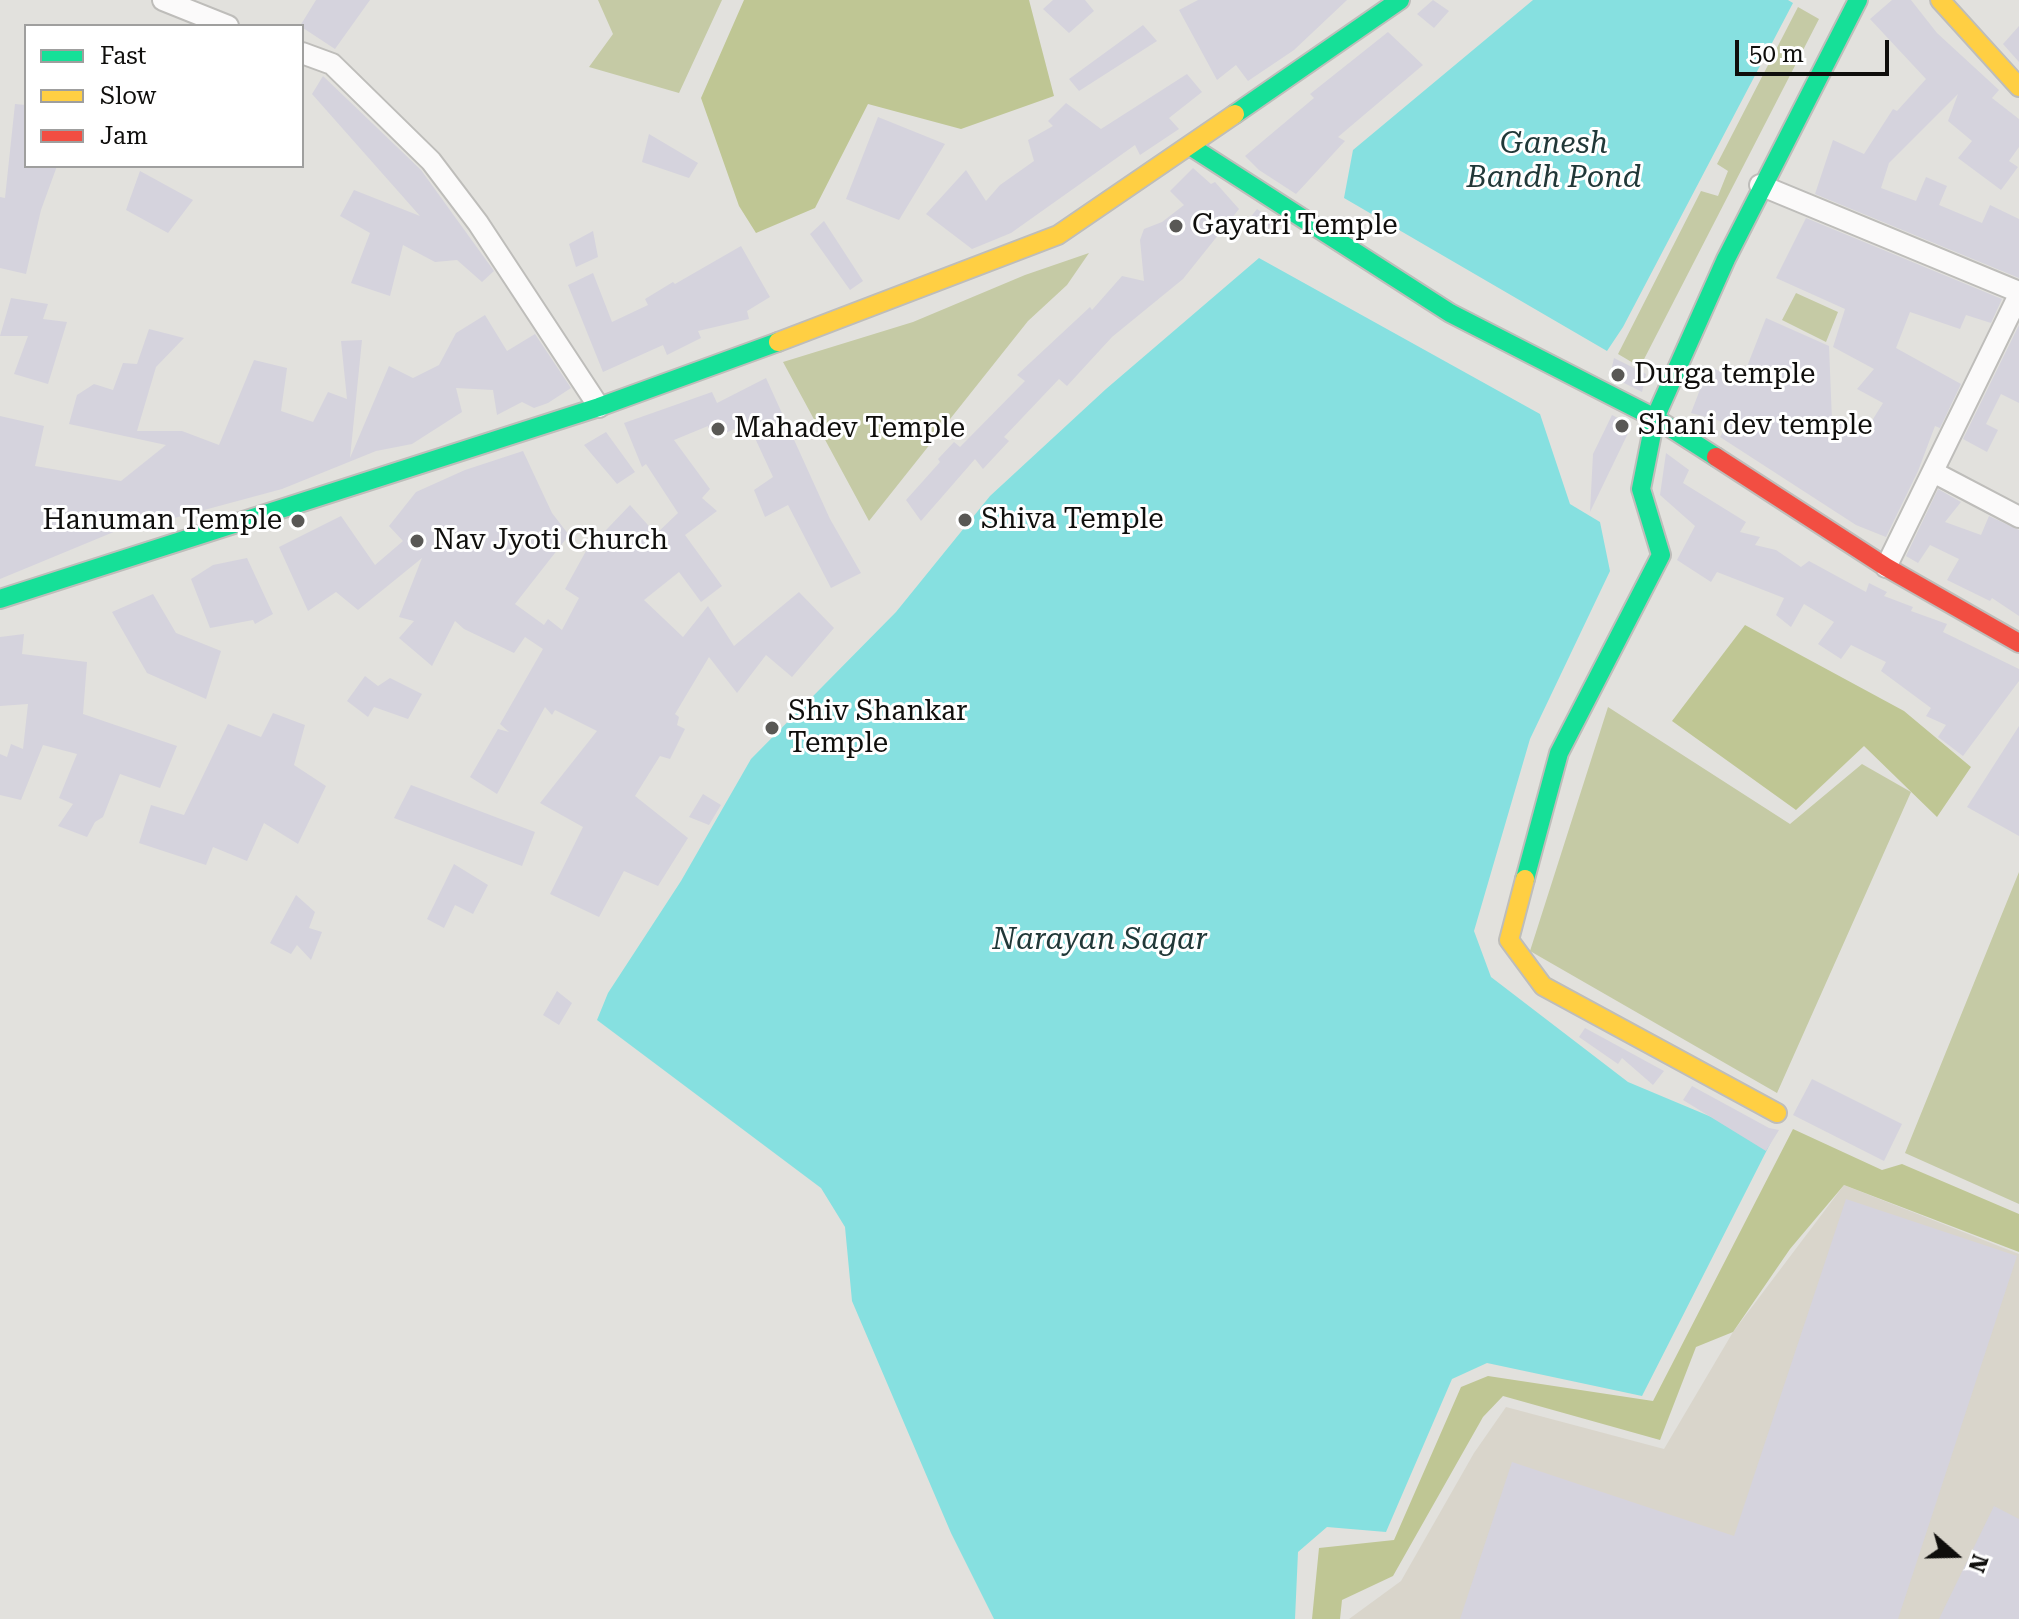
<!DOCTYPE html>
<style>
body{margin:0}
#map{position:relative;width:2019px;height:1619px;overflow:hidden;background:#e2e1dd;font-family:"Roboto Serif",serif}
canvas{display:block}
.legend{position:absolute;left:24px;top:24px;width:280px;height:144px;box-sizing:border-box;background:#fff;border:2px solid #9f9f9e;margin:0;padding:10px 14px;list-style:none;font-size:24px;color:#0f0e0c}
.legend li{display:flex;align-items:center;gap:16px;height:40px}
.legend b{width:40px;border:2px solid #9f9f9e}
.north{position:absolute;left:1915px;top:1515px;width:80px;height:80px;-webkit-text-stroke:6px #fff;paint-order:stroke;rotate:110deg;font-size:22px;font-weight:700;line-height:32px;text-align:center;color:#0f0e0c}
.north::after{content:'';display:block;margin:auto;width:28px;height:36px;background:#0f0e0c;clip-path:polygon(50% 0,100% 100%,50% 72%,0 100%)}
.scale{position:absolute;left:1735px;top:40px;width:154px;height:36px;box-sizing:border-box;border:4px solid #0f0e0c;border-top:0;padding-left:10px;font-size:24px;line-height:28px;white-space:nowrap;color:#0f0e0c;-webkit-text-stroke:6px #fff;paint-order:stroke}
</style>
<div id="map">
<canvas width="2019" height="1619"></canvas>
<ul class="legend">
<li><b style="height:10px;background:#16e098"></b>Fast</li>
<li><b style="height:10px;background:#ffcf43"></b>Slow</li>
<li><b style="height:10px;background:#f24e42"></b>Jam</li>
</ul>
<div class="north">N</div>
<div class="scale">50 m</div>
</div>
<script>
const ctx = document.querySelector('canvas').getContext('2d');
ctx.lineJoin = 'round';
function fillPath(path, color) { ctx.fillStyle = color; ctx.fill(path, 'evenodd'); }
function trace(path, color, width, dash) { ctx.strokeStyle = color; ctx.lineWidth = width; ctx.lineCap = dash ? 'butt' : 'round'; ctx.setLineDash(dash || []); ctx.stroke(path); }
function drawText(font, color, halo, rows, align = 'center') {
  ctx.font = font + ' "Roboto Serif",serif'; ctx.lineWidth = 6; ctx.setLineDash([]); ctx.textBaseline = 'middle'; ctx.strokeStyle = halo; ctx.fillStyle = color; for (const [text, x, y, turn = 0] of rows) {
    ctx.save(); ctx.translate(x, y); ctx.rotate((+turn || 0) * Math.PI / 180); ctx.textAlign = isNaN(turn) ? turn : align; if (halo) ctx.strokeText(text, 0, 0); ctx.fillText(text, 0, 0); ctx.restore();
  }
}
fillPath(new Path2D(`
 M1844 1185 2019 1254V1557L1967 1619H1349L1401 1581 1474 1453 1506 1407 1664 1449 1733 1332Z`), '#d9d5cb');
fillPath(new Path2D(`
 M598 0H722L679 93 589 67 613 34Z
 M1798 7 1819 19 1640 367 1618 354 1701 191 1718 196 1728 171 1717 164Z
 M1089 253 1067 285 1028 321 869 521 783 362 913 322 1025 275Z
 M1796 293 1838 312 1826 342 1782 320Z
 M1608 707 1790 824 1862 764 1911 792 1777 1093 1530 951Z
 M2019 872V1204L1905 1153Z`), '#c5caa5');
fillPath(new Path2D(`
 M744 0H1029L1054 96 961 129 868 104 815 208 756 233 739 206 701 98Z
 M1745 625 1904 711 1971 767 1937 817 1864 746 1796 810 1672 721Z
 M1793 1129 1882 1170 1902 1164 2019 1214V1252L1844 1185 1790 1249 1733 1332 1696 1347 1660 1440 1503 1396 1483 1417 1393 1576 1342 1600 1340 1619H1312L1319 1548 1394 1540 1461 1387 1488 1376 1653 1401Z`), '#bfc694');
fillPath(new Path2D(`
 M1533 0H1788L1793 3 1623 327 1607 351 1344 198 1353 150Z
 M1259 258 1540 414 1570 504 1600 522 1610 571 1530 739 1474 931 1491 977 1628 1082 1771 1142 1642 1396 1487 1363 1452 1379 1386 1532 1327 1527 1298 1552 1295 1619H994L951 1533 852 1301 845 1227 821 1188 597 1020 608 993 681 881 751 759 896 612 990 496 1106 389Z`), '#86e0e0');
fillPath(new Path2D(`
 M316 0H370L335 49 300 26Z
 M1053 0H1085L1094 11 1069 33 1043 9Z
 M1198 0H1347L1294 50 1248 81 1236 65 1217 80 1179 10Z
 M1433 0 1449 11 1434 28 1417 14Z
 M1892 0H1911L1937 33 1999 90 1992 98 2019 119V147L2009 161 2018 167 2001 190 1958 158 1972 141 1948 121 1958 94 1889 163 1881 188 1916 201 1926 177 1947 186 1939 205 1982 223 1990 205 2019 219V278L1815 194 1833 140 1864 154 1893 109 1897 111 1926 79 1870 19Z
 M1143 25 1157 41 1079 91 1069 79Z
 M2019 26V62L2003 44Z
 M1388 32 1423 65 1338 137 1345 141 1296 194 1259 170 1245 156 1314 98 1310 94Z
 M1187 74 1202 92 1169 118 1179 129 1140 155 1135 145 1011 233 972 249 926 214 966 170 986 201 1000 185 1034 161 1028 140 1053 126 1048 121 1066 103 1101 129Z
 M323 76 421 170 494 271 482 282 457 260 435 262 403 245 390 296 351 283 370 233 340 216 354 190 420 216 312 94Z
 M15 104 26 105V166H57L41 210 26 274 0 268V197L5 198Z
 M878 117 945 144 899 220 846 199Z
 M649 134 698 163 689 178 642 162Z
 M1193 168 1211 184 1215 182 1239 209 1183 279 1112 337 1067 386 1059 379 1004 437 1009 441 983 469 975 459 921 521 906 500 940 462 938 459 954 442 960 447 1025 381 1017 375 1090 307 1092 310 1122 276 1144 281 1140 240 1144 229 1162 222 1184 205 1170 191Z
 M140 171 193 200 168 233 126 210Z
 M1257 209 1273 220 1265 236 1246 223Z
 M1806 218 2002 299 1991 323 1966 315 1960 329 1910 312 1896 348 1961 384 1940 428 1935 426 1918 471 1886 537 1856 525 1720 437 1728 423 1691 413 1709 366 1741 382 1766 318 1829 346 1832 421 1835 417 1865 432 1883 403 1857 389 1874 369 1833 347 1845 309 1776 278Z
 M824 221 863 281 850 290 810 234Z
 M593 231 598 257 576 267 569 244Z
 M741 246 770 297 747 311 749 319 698 331 701 338 667 355 663 345 603 372 568 285 593 273 612 322 648 305 645 299 673 282 675 284Z
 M11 298 48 304 43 319 67 322 48 384 14 374 28 336H0Z
 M485 315 507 351 535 334 571 388 548 403 534 408 522 402 497 415 493 390 456 388 462 412 412 444 376 451 282 489 167 520 133 524 0 579V416L44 426 35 466 121 481 166 445 69 424 77 395 94 384 113 390 123 363 137 364 149 329 184 338 156 367 137 431H182L219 445 254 360 287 368 281 411 313 422 328 392 347 399 341 341 362 340 350 458 389 366 413 378 439 365 456 333Z
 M2019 325V403L2001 394 1986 424 1998 430 1987 452 1963 439Z
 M1614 358 1646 374 1642 392 1610 376Z
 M766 378 830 519 861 573 831 588 788 505 765 517 754 490 773 477 748 423 712 439 708 426 674 440 710 489 702 498 717 511 685 535 722 586 701 602 679 572 644 600 683 637 708 606 734 646 799 592 834 628 792 677 766 655 737 693 709 657 675 714 679 717 677 725 685 729 670 759 660 756 635 796 688 838 658 886 624 871 599 917 550 894 583 827 540 803 597 731 555 710 552 715 545 707 497 794 470 777 498 729 509 732 500 724 543 649 525 637 514 653 464 629 455 621 432 666 399 638 414 621 399 617 422 558 358 610 336 592 308 611 279 547 341 516 375 565 403 541 389 526 416 492 465 470 523 451 552 513 569 535 515 604 544 625 548 619 562 630 579 598 565 589 586 551 630 505 656 534 678 513 646 464 642 467 624 423 712 392 717 403Z
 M1612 415 1632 425 1590 512 1593 454Z
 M606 432 635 472 617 484 584 445Z
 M1666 453 1689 470 1683 483 1746 522 1740 532 1760 537 1755 545 1776 550 1801 567 1809 561 1866 592 1869 583 1887 592 1884 596 1913 607 1911 611 1947 624 1943 632 2019 669V681L1963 756 1938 737 1946 725 1926 716 1931 708 1881 671 1886 662 1851 645 1841 659 1818 644 1834 622 1804 604 1791 627 1776 615 1784 598 1717 572 1711 582 1677 560 1695 526 1660 495Z
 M1938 489 1961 502 1945 522 1981 535 1989 516 2019 530V616L1992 598 1990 601 1947 580 1959 559 1930 545 1918 563 1906 556Z
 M247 558 273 614 255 624 253 620 210 628 191 579 213 565Z
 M153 594 176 633 221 651 206 699 147 673 112 612Z
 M24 634 22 654 87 662 83 714 177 746 160 788 120 774 103 817 95 822 87 837 58 826 73 804 59 798 77 754 43 745 21 800 0 795V754L7 757 11 744 23 749 28 704 0 706V637Z
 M365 676 378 686 390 678 422 694 408 719 374 707 368 717 347 701Z
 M273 713 305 725 294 765 326 786 298 844 264 823 247 861 213 847 206 865 139 843 151 805 184 815 228 724 261 737Z
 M2019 726V836L1967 807Z
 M411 785 535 832 522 866 394 818Z
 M703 794 721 805 709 825 689 817Z
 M454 864 488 885 473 914 455 905 444 928 427 919Z
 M296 895 315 912 309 928 322 932 311 960 297 945 291 954 270 943Z
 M557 991 572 1003 559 1025 543 1015Z
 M1585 1028 1664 1071 1653 1085 1622 1058 1618 1064 1579 1037Z
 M1812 1079 1902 1124 1884 1161 1793 1115Z
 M1692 1086 1769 1128 1779 1130 1766 1151 1683 1100Z
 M1846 1199 2017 1256 1898 1619H1460L1512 1462 1734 1536Z
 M1994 1506 2019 1519V1619H1939Z`), '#d5d3dd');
const street = new Path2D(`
 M163 0 228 26
 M302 53 332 64 431 161 478 223 599 407
 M1760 185 2019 292
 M1935 473 2019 517
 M1886 567 2019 295`);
const fast = new Path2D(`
 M1235 114 1400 0
 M1190 146 1450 313 1655 418 1641 489 1661 555 1559 753 1525 879
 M1716 457 1655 418 1726 259 1858 0
 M0 599 599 407 778 342`);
const slow = new Path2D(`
 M1940 0 2019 87
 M778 342 1058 235 1235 114
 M1525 879 1509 940 1543 986 1777 1113`);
const jam = new Path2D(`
 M1716 457 1886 567 2019 643`);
trace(street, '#bebdba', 24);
trace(fast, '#bebdba', 22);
trace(slow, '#bebdba', 22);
trace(jam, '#bebdba', 22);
trace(street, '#fbfafa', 20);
trace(fast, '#16e098', 18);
trace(slow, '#ffcf43', 18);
trace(jam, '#f24e42', 18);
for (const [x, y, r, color] of [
 [1176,226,8,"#595855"],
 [1618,375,8,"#595855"],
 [1622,426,8,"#595855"],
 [718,429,8,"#595855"],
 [965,520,8,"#595855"],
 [298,521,8,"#595855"],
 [417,541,8,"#595855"],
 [772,728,8,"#595855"]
]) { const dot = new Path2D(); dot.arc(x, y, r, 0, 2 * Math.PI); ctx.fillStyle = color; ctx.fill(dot); trace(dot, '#fff', 3); }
drawText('28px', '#0f0e0c', '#fff', [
 ["Gayatri Temple",1192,226],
 ["Durga temple",1634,375],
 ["Shani dev temple",1638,426],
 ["Mahadev Temple",734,429],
 ["Shiva Temple",981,520],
 ["Hanuman Temple",282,521,"right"],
 ["Nav Jyoti Church",433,541],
 ["Shiv Shankar",788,712],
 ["Temple",788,744]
], 'left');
drawText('italic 30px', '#213838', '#fff', [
 ["Ganesh",1554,144],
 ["Bandh Pond",1554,178],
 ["Narayan Sagar",1100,940]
]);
</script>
